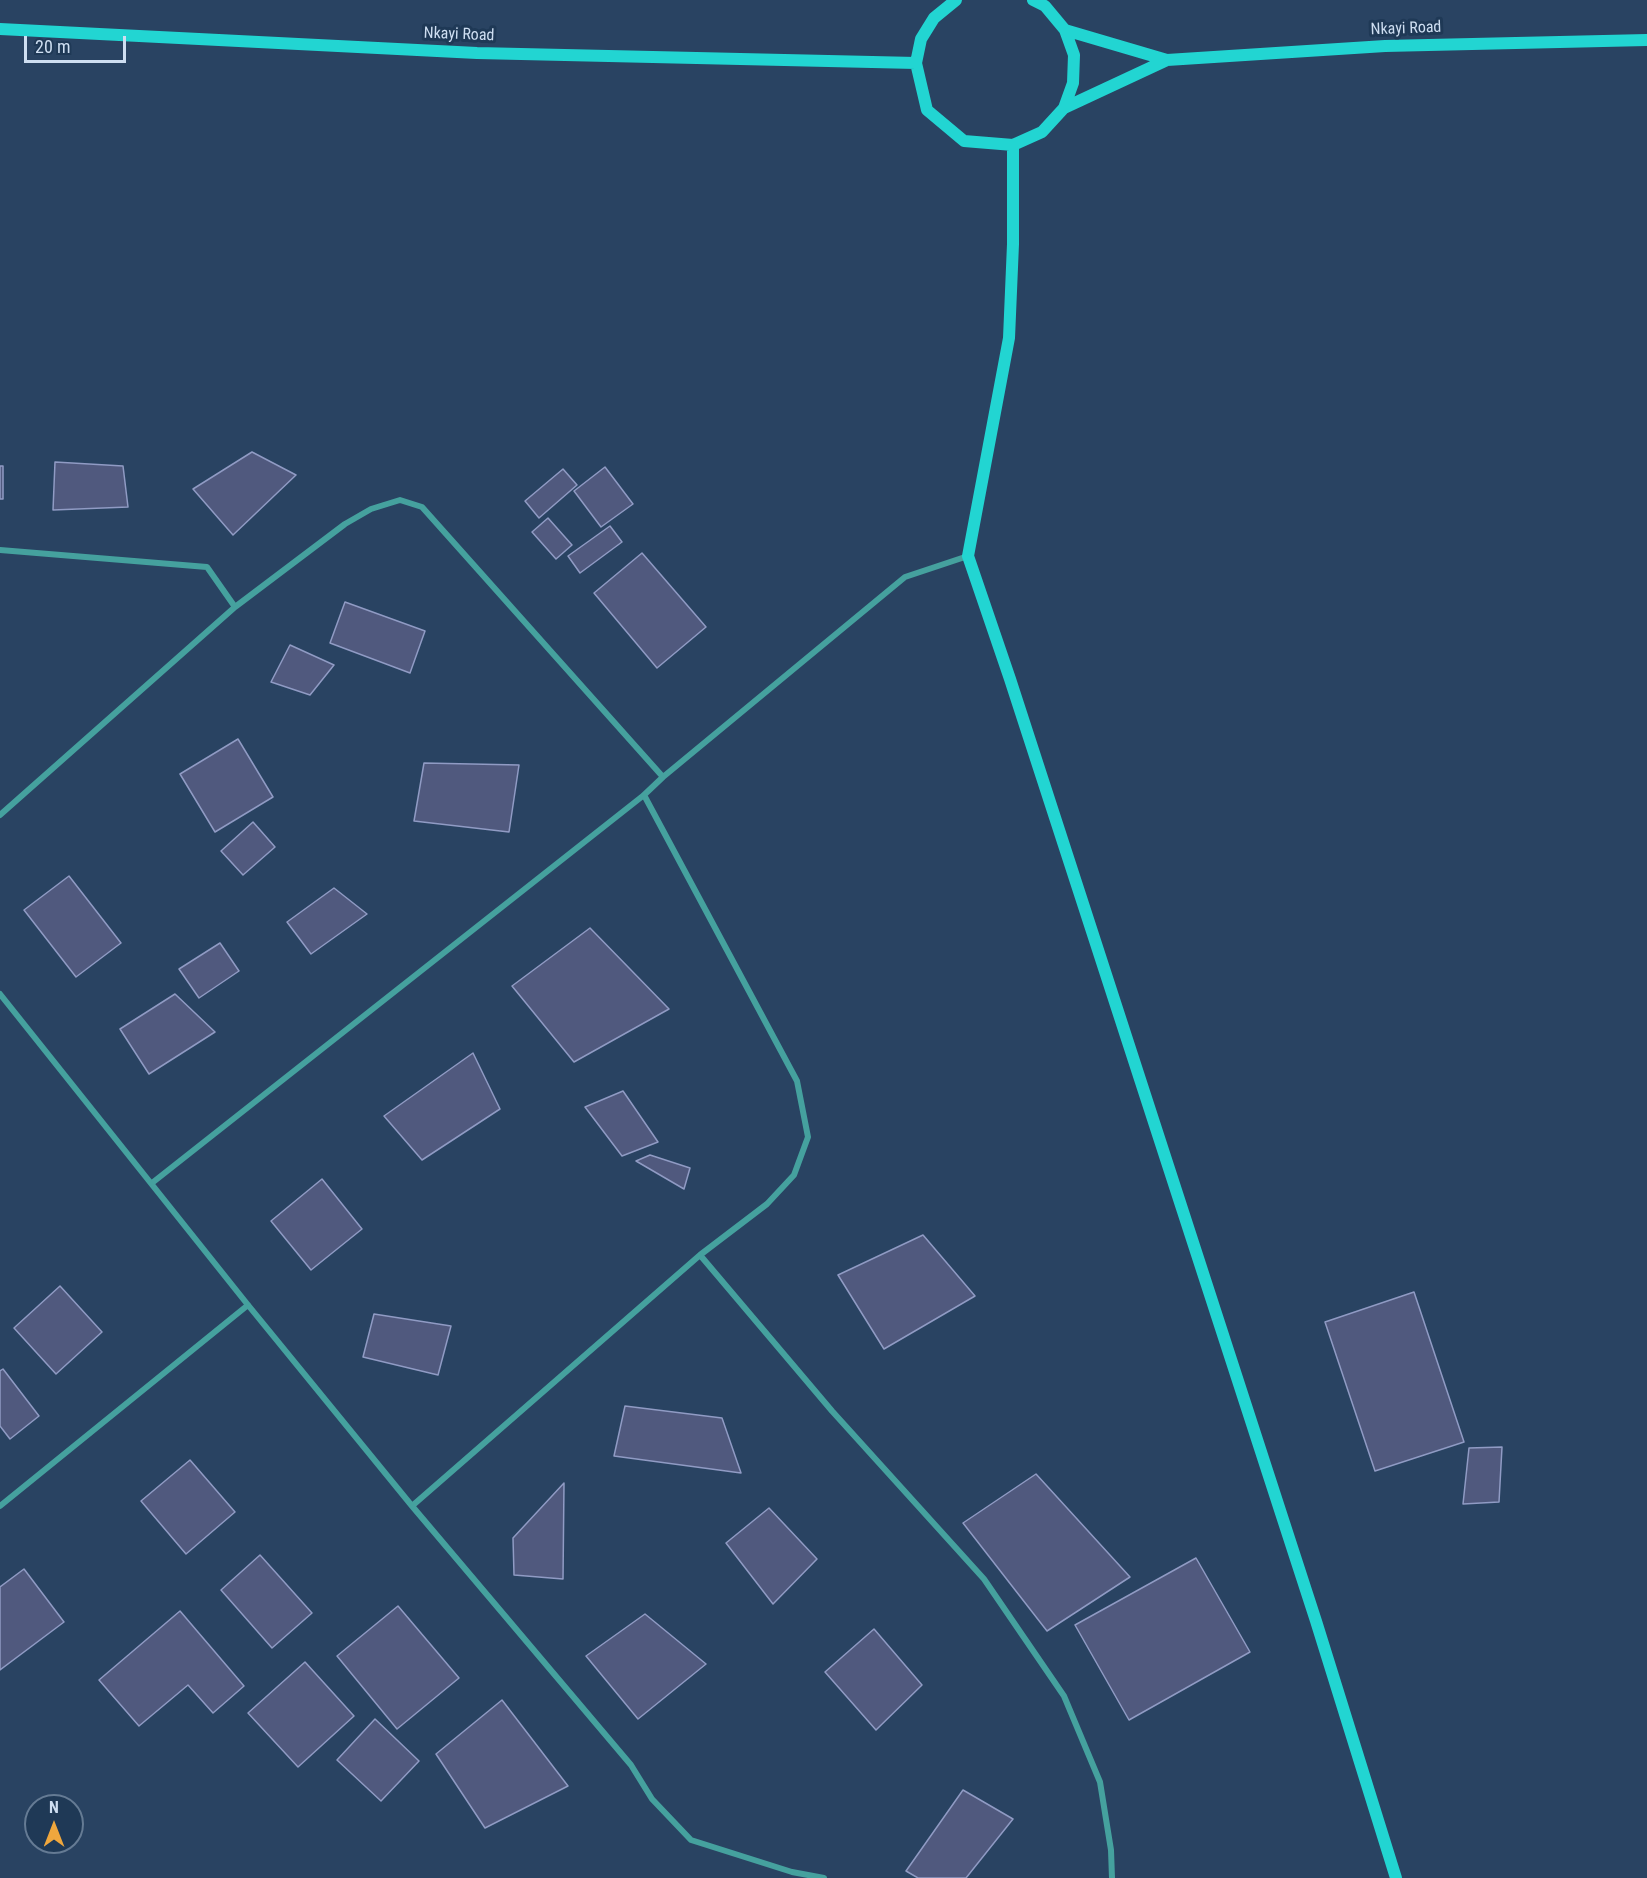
<!DOCTYPE html>
<style>
body{margin:0}
#map{position:relative;width:1647px;height:1878px;overflow:hidden;background:#294362;font-family:"Roboto Condensed",sans-serif}
canvas{display:block}
.north{position:absolute;left:24px;top:1794px;width:60px;height:60px;box-sizing:border-box;background:#1f3956;border:2px solid #657b94;border-radius:50%;rotate:0deg;font-size:16px;font-weight:700;line-height:24px;text-align:center;color:#cedef1}
.north::after{content:'';display:block;margin:auto;width:21px;height:27px;background:#efa73d;clip-path:polygon(50% 0,100% 100%,50% 72%,0 100%)}
.scale{position:absolute;left:24px;top:36px;width:102px;height:27px;box-sizing:border-box;border:3px solid #cedef1;border-top:0;padding-left:8px;font-size:18px;line-height:21px;white-space:nowrap;color:#cedef1;-webkit-text-stroke:4px #1f3956;paint-order:stroke}
</style>
<div id="map">
<canvas width="1647" height="1878"></canvas>
<div class="north">N</div>
<div class="scale">20 m</div>
</div>
<script>
const ctx = document.querySelector('canvas').getContext('2d');
ctx.lineJoin = 'round';
function fillPath(path, color) { ctx.fillStyle = color; ctx.fill(path, 'evenodd'); }
function trace(path, color, width, dash) { ctx.strokeStyle = color; ctx.lineWidth = width; ctx.lineCap = dash ? 'butt' : 'round'; ctx.setLineDash(dash || []); ctx.stroke(path); }
function drawText(font, color, halo, rows, align = 'center') {
  ctx.font = font + ' "Roboto Condensed",sans-serif'; ctx.lineWidth = 6; ctx.setLineDash([]); ctx.textBaseline = 'middle'; ctx.strokeStyle = halo; ctx.fillStyle = color; for (const [text, x, y, turn = 0] of rows) {
    ctx.save(); ctx.translate(x, y); ctx.rotate((+turn || 0) * Math.PI / 180); ctx.textAlign = isNaN(turn) ? turn : align; if (halo) ctx.strokeText(text, 0, 0); ctx.fillText(text, 0, 0); ctx.restore();
  }
}
const building = new Path2D(`
 M252 452 296 475 233 535 193 489Z
 M55 462 123 466 128 507 53 510Z
 M0 466H3V499H0Z
 M605 467 633 504 601 527 574 491Z
 M563 469 577 485 539 518 525 501Z
 M548 518 572 545 556 559 532 532Z
 M610 526 622 542 580 573 568 556Z
 M642 553 706 627 657 668 594 593Z
 M345 602 425 631 410 673 330 643Z
 M290 645 334 665 310 695 271 682Z
 M238 739 273 797 215 832 180 774Z
 M424 763 519 765 509 832 414 821Z
 M253 822 275 847 243 875 221 851Z
 M69 876 121 943 76 977 24 910Z
 M334 888 367 914 311 954 287 922Z
 M590 928 669 1009 574 1062 512 986Z
 M220 943 239 971 199 998 179 969Z
 M175 994 215 1032 149 1074 120 1029Z
 M473 1053 500 1109 422 1160 384 1116Z
 M623 1091 658 1142 622 1156 585 1107Z
 M650 1155 690 1168 684 1189 636 1161Z
 M322 1179 362 1229 311 1270 271 1221Z
 M923 1235 975 1296 884 1349 838 1275Z
 M60 1286 102 1332 56 1374 14 1328Z
 M1414 1292 1464 1442 1375 1471 1325 1322Z
 M374 1314 451 1326 438 1375 363 1357Z
 M3 1369 39 1416 10 1439 0 1426V1371Z
 M625 1406 722 1418 741 1473 614 1456Z
 M1502 1447 1499 1502 1463 1504 1469 1448Z
 M190 1460 235 1512 186 1554 141 1501Z
 M1036 1474 1130 1577 1047 1631 963 1523Z
 M564 1483 563 1579 514 1575 513 1538Z
 M769 1508 817 1559 773 1604 726 1543Z
 M260 1555 312 1613 272 1648 221 1590Z
 M1196 1558 1250 1652 1129 1720 1075 1625Z
 M24 1569 64 1622 0 1670V1587Z
 M398 1606 459 1678 397 1729 337 1656Z
 M180 1611 244 1686 213 1713 188 1685 139 1726 99 1680Z
 M645 1614 706 1664 638 1719 586 1656Z
 M874 1629 922 1685 876 1730 825 1672Z
 M305 1662 354 1716 298 1767 248 1713Z
 M502 1700 568 1786 485 1828 436 1754Z
 M375 1719 419 1761 381 1801 337 1760Z
 M963 1790 1013 1819 966 1878H918L906 1871Z`);
fillPath(building, '#50597e');
trace(building, '#909bc4', 1.5);
trace(new Path2D(`
 M0 550 207 567 235 607
 M0 815 235 607 345 524 371 509 400 500 422 507 663 777
 M0 994 248 1305 412 1506 631 1765 652 1799 691 1840 792 1872 824 1878
 M152 1183 644 795 663 777 905 577 968 556
 M700 1255 832 1411 984 1579 1064 1696 1100 1782 1111 1850 1112 1878
 M0 1506 248 1305
 M412 1506 700 1255 767 1204 794 1175 808 1137 797 1081 644 795`), '#45a19e', 6);
trace(new Path2D(`
 M956 0 934 18 921 39 916 63 927 110 964 141 1013 145 1042 132 1064 108 1073 83 1074 55 1065 30 1045 6 1033 0
 M0 29 477 53 916 63
 M1065 30 1167 60 1385 46 1647 40
 M1064 108 1167 60
 M1013 145V244L1009 338 968 556 1010 679 1316 1621 1396 1878`), '#22d5d2', 12);
drawText('16px', '#cedef1', '#1f3956', [
 ["Nkayi Road",1406,29,-2],
 ["Nkayi Road",459,35,2]
]);
</script>
